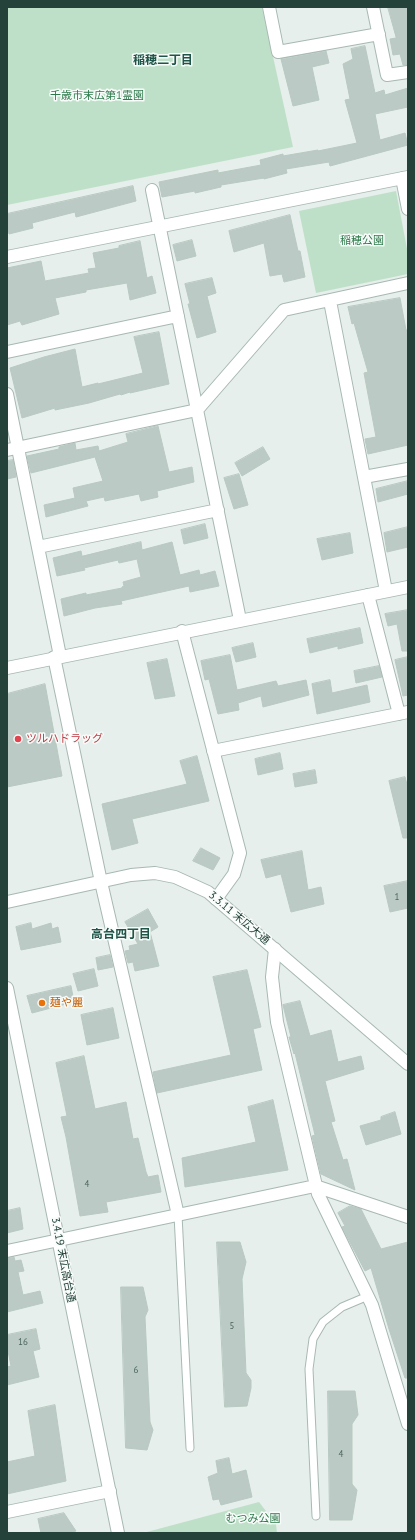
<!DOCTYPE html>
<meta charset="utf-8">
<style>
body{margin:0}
#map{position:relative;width:415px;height:1540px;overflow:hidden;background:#e6efeb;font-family:"PT Sans",sans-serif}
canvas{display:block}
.frame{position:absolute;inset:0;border:8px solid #24423a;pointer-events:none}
</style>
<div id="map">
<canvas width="415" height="1540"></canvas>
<div class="frame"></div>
</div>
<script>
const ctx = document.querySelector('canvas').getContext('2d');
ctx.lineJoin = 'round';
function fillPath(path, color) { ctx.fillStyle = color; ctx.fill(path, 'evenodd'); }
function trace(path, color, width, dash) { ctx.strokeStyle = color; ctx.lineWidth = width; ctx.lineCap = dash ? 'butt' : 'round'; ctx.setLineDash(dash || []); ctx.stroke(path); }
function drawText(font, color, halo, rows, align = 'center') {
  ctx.font = font + ' "PT Sans","Noto Sans JP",sans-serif'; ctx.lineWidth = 3; ctx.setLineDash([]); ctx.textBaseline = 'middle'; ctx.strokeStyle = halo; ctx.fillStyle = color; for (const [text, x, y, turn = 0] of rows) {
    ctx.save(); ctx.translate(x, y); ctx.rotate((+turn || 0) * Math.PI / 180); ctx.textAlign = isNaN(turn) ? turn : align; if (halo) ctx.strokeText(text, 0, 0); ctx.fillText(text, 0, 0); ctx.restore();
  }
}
fillPath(new Path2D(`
 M7 7H262L293 147 7 205Z
 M396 191 408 254V274L316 293 299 211Z
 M259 1502 276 1524 277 1533H143Z`), '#bfe0c8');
const building = new Path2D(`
 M388 7H408V65H403L400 54 393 55 390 39 396 38Z
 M365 46 375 93 384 90 385 95 408 88V107L375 114 380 140 405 133 408 145 330 166 329 162 286 169 287 173 264 179V178L221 185V187L195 193V191L162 197 159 182 218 170V173L261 165 260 160 283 154V156L318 150V151L357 143 345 100 350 99 343 64 353 59 351 49Z
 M326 51 329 63 312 67 319 100 293 106 281 59Z
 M133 186 136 201 76 217 75 212 32 223 33 228 9 234 7 225V214Z
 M290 215 298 251H300L305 277 284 282 282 274 270 276 264 243 234 252 229 231Z
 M192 240 196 256 177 261 173 245Z
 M140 241 147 278 152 276 156 293 130 300 127 283 86 290V292L55 298 59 314 22 325 20 321 7 325V268L41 261 45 281 89 273 88 269 96 268 93 253 119 248V246Z
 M212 278 216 293 207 296 216 332 197 338 188 304H190L185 284Z
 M400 298 406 330H408V445L368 454 365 439 376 437 364 373 368 372 354 323 352 324 348 307Z
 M159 332 169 384 130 393V392L121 395 120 394 89 403 55 410V408L22 418 10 368 44 357 75 349 82 387 98 383V384L143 373 134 337Z
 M158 426 169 472 192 467 194 482 157 491 158 497 141 501 139 494 105 501 104 497 86 501 88 506 46 517 44 505 75 498 73 488 103 481 95 457 31 473 27 456 59 449V447L75 443 76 450 98 446 99 451 128 442 126 434Z
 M263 447 270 459 242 476 235 463Z
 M13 460 16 477 7 479V461Z
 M239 474 248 505 234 509 224 478Z
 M408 481V494L378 502 376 489Z
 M205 524 208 538 184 544 181 530Z
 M408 527V547L387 552 384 533Z
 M350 533 353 553 322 560 317 539Z
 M141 542 142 550 172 542 180 575 199 570 200 575 215 571 219 586 190 592 189 586 121 601 122 604 95 608 64 616 61 599 86 593V595L122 588V587L124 586 123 582 141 577 137 559 119 563 118 560 84 568 85 570 57 576 53 558 81 551 82 556Z
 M408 610V651H402L397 624 388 626 385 614Z
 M360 628 363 643 338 649V646L310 653 307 639Z
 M253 643 256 657 236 662 232 648Z
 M230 655 237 690 276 681 278 686 306 680 309 695 263 707 261 696 238 703 239 710 218 714 209 679 205 680 201 661Z
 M408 657V695L403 696 395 660Z
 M167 659 175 696 155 699 147 663Z
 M379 666 382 677 356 683 354 671Z
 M330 680 332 693 367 685 370 702 317 714 312 684Z
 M45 684 62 776 7 787V694Z
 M280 753 283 769 258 775 255 759Z
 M197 756 209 801 132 819 138 843 112 850 102 804 187 784 180 761Z
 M315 770 317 783 295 787 293 774Z
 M405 777 408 788V838H403L389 781Z
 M201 848 220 858 213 870 193 861Z
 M302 851 308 890 321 887 324 904 291 912 281 874 266 878 261 860Z
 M408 881V908L390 912 384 886Z
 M148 909 158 927 150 932 159 966 135 971 133 962 128 963 125 951 130 950 129 946 138 944 125 922Z
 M31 923 32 929 51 923 52 929 58 927 61 942 21 950 16 927Z
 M110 955 113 967 98 970 96 958Z
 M94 969 98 986 78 991 73 974Z
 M247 970 261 1027 253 1029 262 1070 157 1093 153 1072 231 1055 213 977Z
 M71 986 74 1002 32 1013 27 996Z
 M300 1001 310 1036 331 1030 338 1062 361 1056 364 1069 325 1081 335 1121 331 1122 343 1160 347 1159 355 1190 321 1174 312 1136 315 1135 295 1053 294 1054 289 1037H291L283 1005Z
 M113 1008 119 1038 87 1045 81 1015Z
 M84 1056 95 1109 126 1102 133 1139 138 1138 146 1172 148 1177 158 1175 161 1192 106 1202 108 1212 80 1216 66 1137 61 1117 67 1116 56 1063Z
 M273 1100 288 1170 185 1187 182 1158 256 1142 248 1107Z
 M395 1112 401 1134 366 1145 360 1126 381 1120V1117Z
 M350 1206 361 1209 381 1249 408 1242V1378H405L389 1329 371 1268 365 1271 342 1227 345 1226 338 1213Z
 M20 1208 23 1229 7 1233V1211Z
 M217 1242H240L246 1262 242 1279 246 1373 251 1380V1388L247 1406 225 1407Z
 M14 1257 15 1261 21 1260 24 1271 18 1272 23 1295 40 1291 43 1303 7 1312V1258Z
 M121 1287H143L148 1310 145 1317 150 1422 153 1430 147 1450 126 1448Z
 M36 1329 40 1349 33 1351 39 1377 7 1385V1367L11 1366 7 1346V1335Z
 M328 1391H355L358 1415 352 1424V1484L357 1490 352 1520H330Z
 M55 1405 66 1481 7 1494V1462L35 1456 28 1411Z
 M229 1458 232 1474 246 1470 252 1497 221 1505 219 1499 213 1500 208 1477 218 1473 216 1461Z
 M64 1513 76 1531 67 1533H41L38 1519Z`);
fillPath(building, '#bbcac4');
trace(building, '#b8c9c2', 1);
const service = new Path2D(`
 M178 1215 190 1448
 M316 1516 309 1369 313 1339 323 1322 342 1307 368 1296`);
const minor = new Path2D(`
 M269 7 278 52 379 34
 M373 7 387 75 408 72
 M402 178 408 209
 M152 190 240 620
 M7 257 408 177
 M330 301 386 591
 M7 352 178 316
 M7 394 60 656
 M7 450 197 410 284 310 408 283
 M364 477 408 469
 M38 547 218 510
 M368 595 399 714
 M182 631 240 853 234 874 216 899
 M54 657 101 882 178 1215
 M213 751 408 712
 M275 949 272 977 277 1022 318 1194 372 1305 408 1424
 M7 1251 315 1186 408 1217
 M7 1512 110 1491`);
const tertiary = new Path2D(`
 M7 668 408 587
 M7 902 131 875 155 873 175 877 208 892 408 1064
 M7 988 118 1533`);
trace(service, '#a8b8b2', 9);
trace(minor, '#a8b8b2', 14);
trace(tertiary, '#a8b8b2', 14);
trace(service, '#fff', 7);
trace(minor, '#fff', 12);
trace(tertiary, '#fff', 12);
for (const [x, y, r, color] of [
 [18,739,4,"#e0444e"],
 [42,1003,4,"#e8710a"]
]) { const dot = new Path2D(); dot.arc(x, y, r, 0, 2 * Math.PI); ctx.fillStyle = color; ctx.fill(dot); trace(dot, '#f7fbf9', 1.5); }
drawText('9px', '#4a645c', null, [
 ["1",397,897],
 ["4",87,1184],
 ["5",232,1326],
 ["16",23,1342],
 ["6",136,1370],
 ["4",341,1454]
]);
drawText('11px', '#2d7a4b', '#f7fbf9', [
 ["千歳市末広第1霊園",97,96],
 ["稲穂公園",362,241],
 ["むつみ公園",253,1519]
]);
drawText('11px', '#be3a42', '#f7fbf9', [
 ["ツルハドラッグ",26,739]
], 'left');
drawText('11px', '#24423a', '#f7fbf9', [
 ["3.3.11 末広大通",239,918,40],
 ["3.4.19 末広高台通",63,1260,79]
]);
drawText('11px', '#c56008', '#f7fbf9', [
 ["麺や麗",50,1003]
], 'left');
drawText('bold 12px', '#1f5548', '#f7fbf9', [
 ["稲穂二丁目",163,61],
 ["高台四丁目",121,935]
]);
</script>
